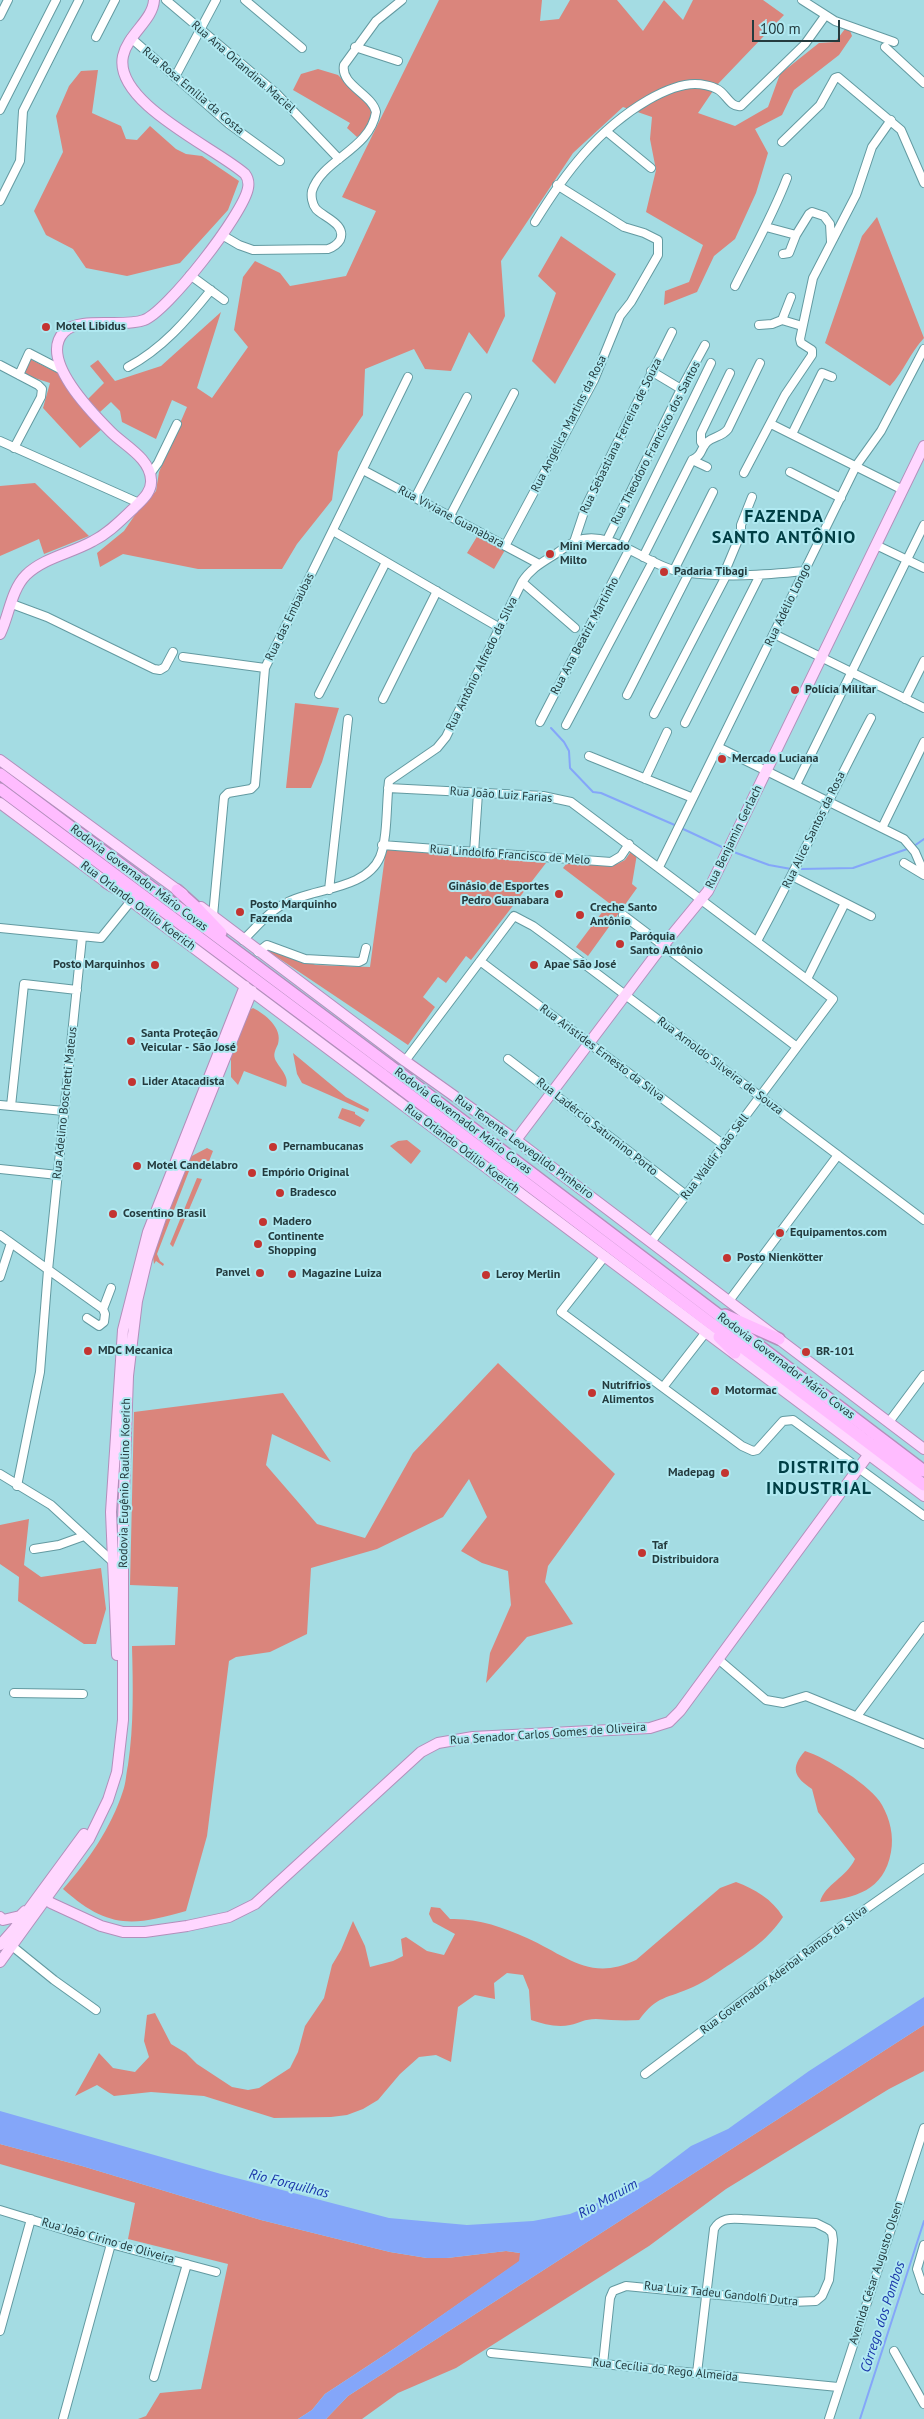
<!DOCTYPE html>
<meta charset="utf-8">
<style>
body{margin:0}
#map{position:relative;width:924px;height:2419px;overflow:hidden;background:#a4dce3;font-family:"PT Sans",sans-serif}
canvas{display:block}
.scale{position:absolute;left:752px;top:20px;width:88px;height:22px;box-sizing:border-box;border:2px solid #243b3e;border-top:0;padding-left:6px;font-size:15px;line-height:18px;white-space:nowrap;color:#243b3e;-webkit-text-stroke:4px #b0e9f1;paint-order:stroke}
</style>
<div id="map">
<canvas width="924" height="2419"></canvas>
<div class="scale">100 m</div>
</div>
<script>
const ctx = document.querySelector('canvas').getContext('2d');
ctx.lineJoin = 'round';
function fillPath(path, color) { ctx.fillStyle = color; ctx.fill(path, 'evenodd'); }
function trace(path, color, width, dash) { ctx.strokeStyle = color; ctx.lineWidth = width; ctx.lineCap = dash ? 'butt' : 'round'; ctx.setLineDash(dash || []); ctx.stroke(path); }
function drawText(font, color, halo, rows, align = 'center') {
  ctx.font = font + ' "PT Sans",sans-serif'; ctx.lineWidth = 4; ctx.setLineDash([]); ctx.textBaseline = 'middle'; ctx.strokeStyle = halo; ctx.fillStyle = color; for (const [text, x, y, turn = 0] of rows) {
    ctx.save(); ctx.translate(x, y); ctx.rotate((+turn || 0) * Math.PI / 180); ctx.textAlign = isNaN(turn) ? turn : align; if (halo) ctx.strokeText(text, 0, 0); ctx.fillText(text, 0, 0); ctx.restore();
  }
}
fillPath(new Path2D(`
 M439 0H542L540 21 559 19 570 0H617L643 31 664 0 683 20 693 0H763L784 15 717 85 698 113 735 126 768 107 780 74 819 43 835 42 848 25 852 36 839 55 794 90 782 115 755 129 768 153 756 193 735 239 714 256 697 292 664 305 665 291 689 282 703 245 646 212 656 170 650 139 652 117 623 107 573 153 501 261 505 316 487 354 469 332 451 371 425 369 414 349 365 369 363 415 338 452 332 500 297 544 282 569H198L123 554 100 567 97 553 124 531 137 512 156 491 159 472 187 407 172 400 156 439 122 422 120 411 111 402 100 412 88 399 104 383 90 366 98 360 115 381 161 366 221 312 197 388 212 398 248 347 234 330 243 277 255 261 280 273 290 286 346 276 376 211 342 197Z
 M318 69 338 75 374 111 365 132 357 137 347 128 350 123 293 90 301 74Z
 M98 70 92 113 121 126 126 139 137 140 150 126 176 149 186 154 202 156 239 181 228 210 180 263 127 276 86 268 73 249 46 235 34 211 63 152 56 116 69 86 81 71Z
 M877 217 924 338C910 353 904 371 890 386L825 343 862 236Z
 M561 236 616 274 555 384 532 361 556 293 538 276Z
 M28 358 58 373 102 429 80 448 43 408 50 383 22 374Z
 M35 483 89 536 44 554 39 539 0 556V486Z
 M478 535 505 550 494 569 467 553Z
 M295 703 339 708 322 762 311 788H286Z
 M386 849 546 863 471 960 466 956 446 983 438 977 423 997 435 1007 408 1045 268 951 270 949 316 965 370 967Z
 M632 850 637 854 632 884 637 888 588 956 576 947 609 903 563 868 567 863 617 864 625 860Z
 M253 1008C265 1014 283 1028 278 1044 276 1049 273 1053 275 1059 279 1068 290 1076 286 1087L244 1071 238 1085 231 1077V1052L248 1011Z
 M293 1053 346 1097 369 1109 368 1112 302 1083 297 1074Z
 M342 1108 355 1112V1114L365 1120 360 1127 338 1118Z
 M407 1140 421 1151 411 1164 390 1146 398 1141Z
 M207 1148 213 1151 206 1169 198 1166 189 1171 157 1254 160 1261 164 1264 163 1266 156 1261 154 1264 153 1257 188 1158Z
 M197 1178 202 1179 173 1247 170 1244Z
 M498 1363 615 1474 548 1566 545 1582 573 1624 527 1637 486 1683 490 1653 511 1605 508 1571 482 1563 461 1551 487 1517 469 1479 443 1517 377 1549 311 1568 307 1634 270 1652 236 1657 229 1661 207 1836 186 1911C131 1927 107 1928 63 1889 88 1861 111 1828 123 1791 126 1783 126 1774 128 1765 134 1725 133 1686 132 1646L175 1645 178 1587 130 1585 134 1412 283 1393 331 1462 272 1434 266 1465 317 1524 365 1538 413 1453Z
 M29 1519 24 1565 41 1577 101 1568 106 1609 96 1644H84L18 1601 19 1577 0 1564V1525Z
 M805 1751C825 1757 872 1786 882 1805 890 1819 894 1836 891 1852 884 1891 855 1898 820 1902 825 1884 846 1878 855 1859L818 1812 812 1789C794 1777 790 1768 805 1751Z
 M736 1882C755 1889 772 1899 783 1917 767 1940 754 1948 732 1963 719 1971 707 1981 693 1987 667 1999 657 1995 639 2020 623 2021 611 2020 596 2019 584 2019 580 2023 570 2025 557 2028 544 2024 531 2020L529 1990 523 1975 507 1973 494 1983 495 1999 475 1995 458 2007 451 2062 436 2055 419 2057 400 2074 378 2100 363 2109 347 2115 331 2117 274 2118 204 2096 151 2092 114 2096 97 2085 75 2096 99 2053 113 2068 135 2072 149 2057 144 2041 147 2015 155 2013 171 2044 186 2053 197 2064 232 2087 248 2090 259 2088 290 2068 298 2052 305 2026 324 1998 332 1965 341 1950 353 1921 365 1946 370 1967 393 1961 403 1956 401 1939 406 1937 427 1951 444 1955 455 1934 433 1922 429 1914 431 1907 440 1908 450 1919C476 1918 503 1927 527 1938 567 1956 590 1982 636 1960L720 1888Z
 M924 2025V2071L889 2089 726 2189 649 2246 456 2368 398 2393 362 2419H326L348 2396Z
 M0 2144 82 2166 261 2220 390 2252 427 2258H447L506 2251 520 2253V2261L395 2348 325 2394 312 2410 298 2419H138L146 2416 160 2393 201 2389 228 2264 128 2239 135 2203 0 2164Z`), '#da857c');
fillPath(new Path2D(`
 M924 1997V2025L348 2396 326 2419H298L312 2410 325 2394 395 2348 519 2261 520 2253 506 2251 447 2258H427L390 2252 261 2220 82 2166 0 2144V2111L221 2174 389 2218 467 2225 533 2221 570 2214 617 2195 650 2177 691 2146 728 2129 809 2071Z`), '#84a6f9');
trace(new Path2D(`
 M551 728 564 742 569 751 570 768 593 792 601 793 677 826
 M681 828 724 848
 M914 846 924 839
 M731 851 769 865 791 869
 M801 869 853 868 910 848
 M860 2419 924 2221`), '#84a6f9', 2);
const minor = new Path2D(`
 M166 0 276 93 339 159
 M245 0 302 48
 M802 0 835 21 894 42
 M0 16 8 0
 M96 37 115 0
 M131 38 229 124 280 161
 M355 47 398 61
 M885 47 924 83
 M175 77 216 0
 M0 110 56 0
 M606 131 651 168
 M782 142 820 105 835 78 838 77 901 130 924 183
 M0 201 20 161 23 111 79 0
 M535 222C565 173 598 129 648 100 662 92 679 84 695 84 701 84 712 86 717 89 726 93 730 108 741 106L805 44 825 16
 M766 227 796 235 809 214 812 212 824 216 830 224 831 242
 M222 235 239 245 253 250 328 249C334 247 337 245 340 240 347 224 323 217 316 209 312 204 311 196 312 191 322 159 370 150 376 112 372 94 340 85 344 65L376 21 402 0
 M783 254 789 253 796 235
 M190 275 224 300
 M735 286C753 250 773 215 787 178
 M782 320 791 297
 M759 325 772 324 782 320 802 326
 M0 365 38 385 42 389 41 397 14 448
 M128 367C162 349 187 320 211 290
 M651 371 681 389
 M19 375 29 353 60 369
 M771 424 903 490
 M792 434 822 373 832 377
 M0 441 139 503
 M704 446 701 442V433L730 373
 M692 460 707 467
 M363 470 539 564
 M790 472 841 498
 M744 473 785 395 812 355V350L801 343 800 339 813 278 856 195 872 147 891 120
 M150 474 158 463 177 424
 M415 498 467 397
 M450 516 514 393
 M333 531 500 628
 M607 540 681 389 705 345
 M574 542 586 506 672 332
 M876 545 924 568
 M505 546 594 380 620 316 631 302 658 255V240L644 233 624 227 557 185
 M621 547 711 363
 M643 557 692 460C703 455 700 449 707 442 714 436 722 437 728 429L760 363
 M674 570 713 492
 M723 576 741 533V525L752 497
 M522 582 575 628
 M12 604 47 617 154 669 160 670 165 667 173 652
 M774 634 924 708
 M183 657 265 668
 M319 694 386 562
 M627 695 689 573
 M383 699 437 591
 M905 699 924 661
 M654 714 726 576
 M540 722 629 550
 M685 723 760 575
 M566 725 653 561
 M718 747 904 839 915 852 924 873
 M589 756 693 798
 M645 779 667 732
 M796 785 924 525
 M388 788 543 796 571 802 833 999 651 1242
 M882 828 924 742
 M382 845 611 862 621 856 629 844
 M474 853 478 793
 M904 863 924 875
 M659 867 856 466 881 431 924 349
 M792 876 871 916
 M329 890 348 719
 M623 915 797 1047
 M213 916 224 797 228 793 251 789 255 785 265 668 408 377
 M0 928 101 938 131 901
 M243 940C256 928 269 911 286 903 313 888 366 890 380 857 388 837 386 804 389 781L437 748 446 737 522 582C531 568 543 562 557 553 563 549 569 544 576 541 611 527 649 568 683 572 724 578 764 575 805 571
 M757 941C797 868 832 792 871 718
 M258 952 267 945 305 959 359 962 363 960 366 948
 M480 961 724 1145
 M807 979 845 903
 M508 1059 686 1195
 M405 1061 514 916 533 926 559 945 924 1220
 M0 1105 64 1111
 M11 1106 24 984 77 990
 M0 1169 58 1175
 M0 1235 103 1309 105 1314 104 1322 99 1326 87 1318
 M605 1256 561 1312 742 1446 753 1451 757 1450 783 1421 793 1420 924 1516
 M0 1277 11 1243
 M729 1301 838 1155
 M103 1309 111 1288
 M664 1386 706 1332
 M889 1422 924 1375
 M0 1474 51 1505 112 1561
 M17 1486 40 1372 48 1270 82 937
 M34 1549 59 1545 84 1536
 M718 1659 766 1700 783 1703 806 1696 924 1744
 M14 1693 83 1694
 M857 1716 924 1626
 M12 1946 54 1980 96 2010
 M645 2074 850 1920 924 1868
 M0 2210 111 2244 216 2272
 M924 2245 917 2269 924 2290
 M0 2331 31 2219
 M894 2351 924 2404
 M491 2353 838 2387
 M603 2364 610 2298 613 2291 626 2286 792 2302 816 2301 822 2296 829 2280 833 2240 832 2233 828 2229 816 2223 742 2219C731 2218 720 2218 714 2229L697 2373
 M154 2377 187 2264
 M63 2419 111 2244
 M829 2419 924 2128`);
const major = new Path2D(`
 M0 634C9 616 11 590 26 575 43 558 72 553 93 541 109 533 121 520 134 508 142 500 152 492 151 480 150 458 125 446 111 432 92 413 38 359 64 332 79 316 123 328 144 320 167 312 244 213 248 188 249 183 248 178 245 174 216 148 113 103 123 56 128 34 153 20 154 0
 M0 760 183 894
 M0 803 111 886
 M127 898 924 1496
 M201 907 405 1061 516 1140 924 1449
 M516 1140 657 953 708 891 924 446
 M117 1655 111 1512 123 1330 148 1232 245 986
 M40 1895 51 1903 101 1926 123 1932H145L187 1926 229 1917 255 1904 421 1752 438 1743 473 1737 650 1728 669 1722 680 1711 869 1454
 M0 1917 3 1920 20 1916 25 1911
 M0 1945 15 1928 84 1834
 M0 1962 89 1839 108 1800 117 1772 123 1720V1522L128 1376 137 1301 147 1259 163 1212 252 991`);
const highway = new Path2D(`
 M0 774 390 1066
 M0 789 383 1075
 M106 882 137 900
 M177 890 197 908 221 933
 M409 1080 924 1471
 M403 1090 924 1485
 M725 1315 779 1339
 M719 1337 735 1353`);
trace(minor, '#639aa1', 10);
trace(major, '#b28fbb', 12);
trace(highway, '#b28fbb', 14);
trace(minor, '#fff', 8);
trace(major, '#ffd7ff', 10);
trace(highway, '#ffbcff', 11);
const highwayBridge = new Path2D(`
 M390 1066 409 1080
 M383 1075 403 1090`);
trace(highwayBridge, '#b28fbb', 14, []);
trace(highwayBridge, '#ffbcff', 11);
for (const [x, y, r, color] of [
 [46,327,5,"#c33431"],
 [550,554,5,"#c33431"],
 [664,572,5,"#c33431"],
 [795,690,5,"#c33431"],
 [722,759,5,"#c33431"],
 [559,894,5,"#c33431"],
 [240,912,5,"#c33431"],
 [580,915,5,"#c33431"],
 [620,944,5,"#c33431"],
 [155,965,5,"#c33431"],
 [534,965,5,"#c33431"],
 [131,1041,5,"#c33431"],
 [132,1082,5,"#c33431"],
 [273,1147,5,"#c33431"],
 [137,1166,5,"#c33431"],
 [252,1173,5,"#c33431"],
 [280,1193,5,"#c33431"],
 [113,1214,5,"#c33431"],
 [263,1222,5,"#c33431"],
 [780,1233,5,"#c33431"],
 [258,1244,5,"#c33431"],
 [727,1258,5,"#c33431"],
 [260,1273,5,"#c33431"],
 [292,1274,5,"#c33431"],
 [486,1275,5,"#c33431"],
 [88,1351,5,"#c33431"],
 [806,1352,5,"#c33431"],
 [715,1391,5,"#c33431"],
 [592,1393,5,"#c33431"],
 [725,1473,5,"#c33431"],
 [642,1553,5,"#c33431"]
]) { const dot = new Path2D(); dot.arc(x, y, r, 0, 2 * Math.PI); ctx.fillStyle = color; ctx.fill(dot); trace(dot, '#b0e9f1', 2); }
drawText('12px', '#243b3e', '#b0e9f1', [
 ["Rua Ana Orlandina Maciel",243,67,41],
 ["Rua Rosa Emília da Costa",193,91,40],
 ["Rua Angélica Martins da Rosa",569,424,-63],
 ["Rua Sebastiana Ferreira de Souza",621,436,-64],
 ["Rua Theodoro Francisco dos Santos",656,443,-63],
 ["Rua Viviane Guanabara",451,517,28],
 ["Rua Adélio Longo",788,605,-64],
 ["Rua das Embaúbas",290,617,-64],
 ["Rua Ana Beatriz Martinho",585,636,-62],
 ["Rua Antônio Alfredo da Silva",482,664,-64],
 ["Rua João Luiz Farias",501,795,4],
 ["Rua Alice Santos da Rosa",814,830,-64],
 ["Rua Benjamin Gerlach",734,837,-64],
 ["Rua Lindolfo Francisco de Melo",510,855,4],
 ["Rodovia Governador Mário Covas",139,878,37],
 ["Rua Orlando Odílio Koerich",138,906,37],
 ["Rua Aristides Ernesto da Silva",602,1053,37],
 ["Rua Arnoldo Silveira de Souza",720,1066,37],
 ["Rua Adelino Boschetti Mateus",65,1103,-84],
 ["Rodovia Governador Mário Covas",463,1121,37],
 ["Rua Ladércio Saturnino Porto",597,1127,38],
 ["Rua Tenente Leovegildo Pinheiro",524,1147,36],
 ["Rua Orlando Odílio Koerich",462,1149,37],
 ["Rua Waldir João Sell",715,1157,-53],
 ["Rodovia Governador Mário Covas",786,1366,37],
 ["Rodovia Eugênio Raulino Koerich",125,1483,-89],
 ["Rua Senador Carlos Gomes de Oliveira",548,1734,-4],
 ["Rua Governador Aderbal Ramos da Silva",784,1970,-37],
 ["Rua João Cirino de Oliveira",108,2241,16],
 ["Avenida César Augusto Olsen",876,2273,-72],
 ["Rua Luiz Tadeu Gandolfi Dutra",721,2294,6],
 ["Rua Cecília do Rego Almeida",665,2370,6]
]);
drawText('bold 12px', '#243b3e', '#b0e9f1', [
 ["Motel Libidus",56,327],
 ["Mini Mercado",560,547],
 ["Milto",560,561],
 ["Padaria Tibagi",674,572],
 ["Polícia Militar",805,690],
 ["Mercado Luciana",732,759],
 ["Ginásio de Esportes",549,887,"right"],
 ["Pedro Guanabara",549,901,"right"],
 ["Posto Marquinho",250,905],
 ["Fazenda",250,919],
 ["Creche Santo",590,908],
 ["Antônio",590,922],
 ["Paróquia",630,937],
 ["Santo Antônio",630,951],
 ["Posto Marquinhos",145,965,"right"],
 ["Apae São José",544,965],
 ["Santa Proteção",141,1034],
 ["Veicular - São José",141,1048],
 ["Lider Atacadista",142,1082],
 ["Pernambucanas",283,1147],
 ["Motel Candelabro",147,1166],
 ["Empório Original",262,1173],
 ["Bradesco",290,1193],
 ["Cosentino Brasil",123,1214],
 ["Madero",273,1222],
 ["Equipamentos.com",790,1233],
 ["Continente",268,1237],
 ["Shopping",268,1251],
 ["Posto Nienkötter",737,1258],
 ["Panvel",250,1273,"right"],
 ["Magazine Luiza",302,1274],
 ["Leroy Merlin",496,1275],
 ["MDC Mecanica",98,1351],
 ["BR-101",816,1352],
 ["Nutrifrios",602,1386],
 ["Alimentos",602,1400],
 ["Motormac",725,1391],
 ["Madepag",715,1473,"right"],
 ["Taf",652,1546],
 ["Distribuidora",652,1560]
], 'left');
drawText('italic 14px', '#1935a9', '#b0e9f1', [
 ["Rio Forquilhas",289,2184,14],
 ["Rio Maruim",608,2199,-29],
 ["Córrego dos Pombos",883,2317,-72]
]);
ctx.letterSpacing = '1px';
drawText('bold 18px', '#003f45', '#b0e9f1', [
 ["FAZENDA",784,517],
 ["SANTO ANTÔNIO",784,538],
 ["DISTRITO",819,1468],
 ["INDUSTRIAL",819,1489]
]);
ctx.letterSpacing = '0px';
</script>
